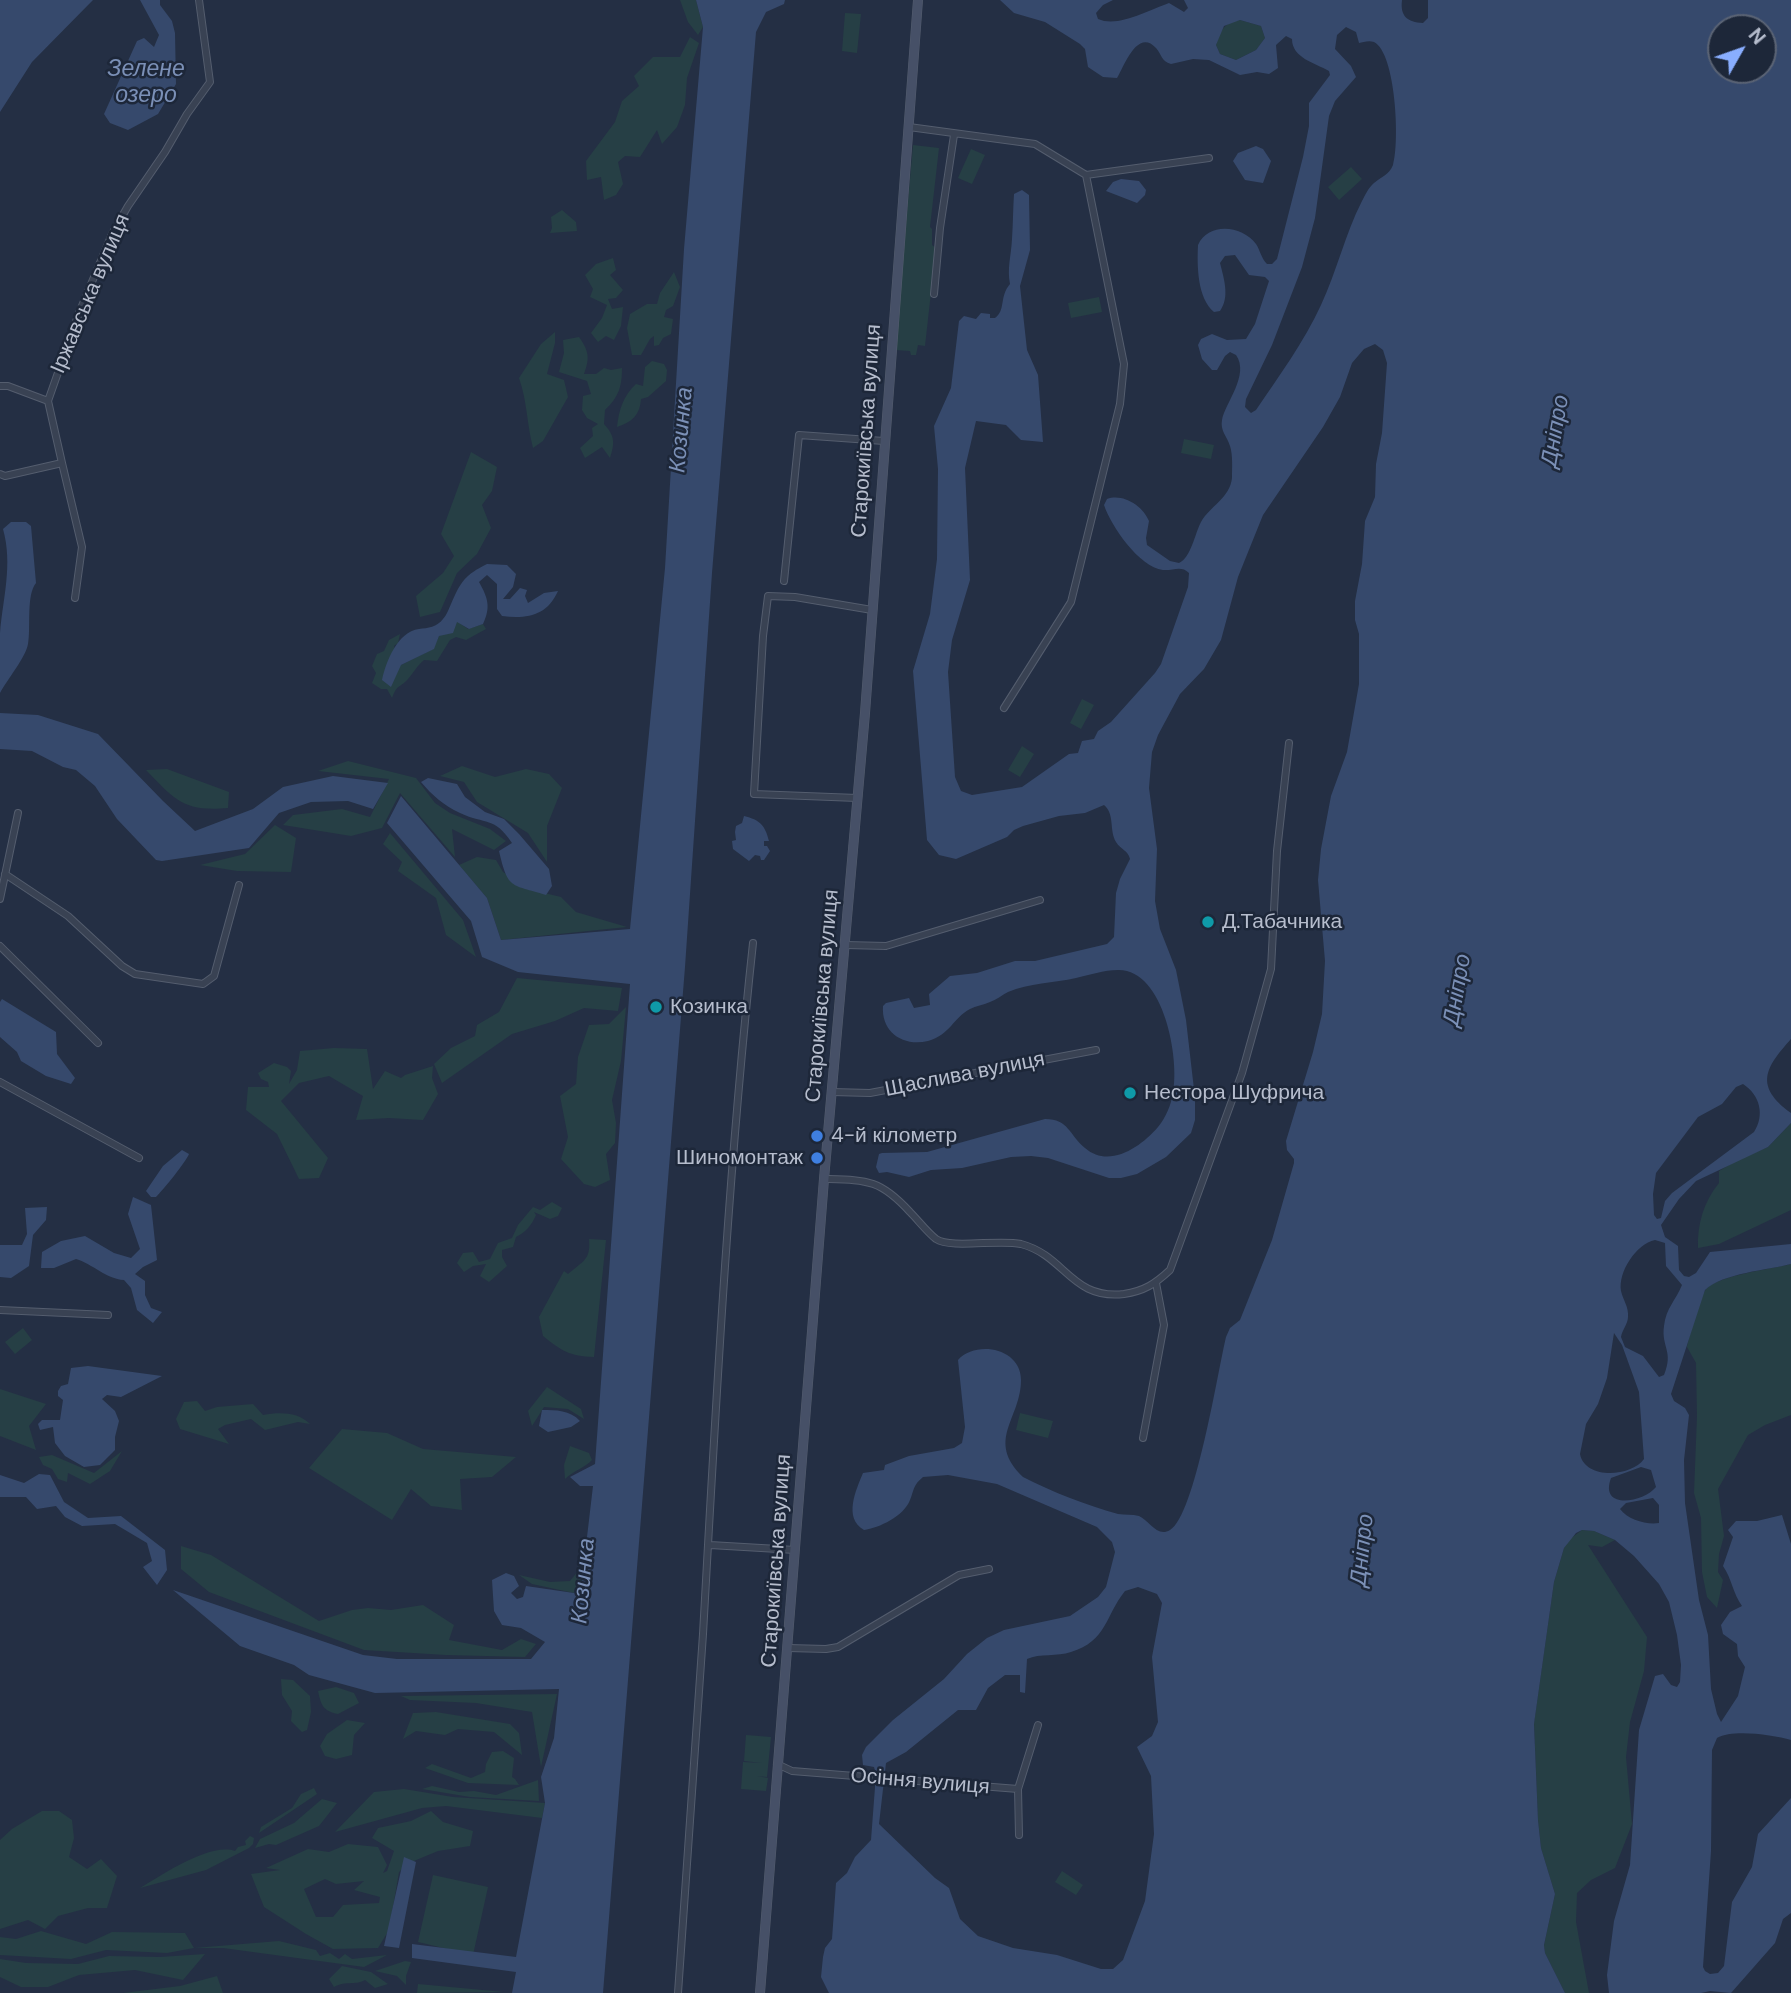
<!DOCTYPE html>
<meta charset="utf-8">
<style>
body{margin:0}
#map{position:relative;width:1791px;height:1993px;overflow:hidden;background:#242f44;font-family:"DM Sans",sans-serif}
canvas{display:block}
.north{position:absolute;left:1707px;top:14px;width:70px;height:70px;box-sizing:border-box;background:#1d2739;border:2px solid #5a6374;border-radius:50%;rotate:50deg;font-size:19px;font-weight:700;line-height:28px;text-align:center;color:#b6bdcd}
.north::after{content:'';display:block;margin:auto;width:24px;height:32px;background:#89aeff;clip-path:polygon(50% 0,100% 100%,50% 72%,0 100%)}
</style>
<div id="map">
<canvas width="1791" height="1993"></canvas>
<div class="north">N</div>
</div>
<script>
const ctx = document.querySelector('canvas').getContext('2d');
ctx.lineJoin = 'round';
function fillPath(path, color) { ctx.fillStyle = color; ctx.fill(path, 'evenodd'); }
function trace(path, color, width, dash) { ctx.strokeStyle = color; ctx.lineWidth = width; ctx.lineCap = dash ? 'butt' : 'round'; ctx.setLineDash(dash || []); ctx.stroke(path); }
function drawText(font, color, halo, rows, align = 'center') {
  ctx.font = font + ' "DM Sans",sans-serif'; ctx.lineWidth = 5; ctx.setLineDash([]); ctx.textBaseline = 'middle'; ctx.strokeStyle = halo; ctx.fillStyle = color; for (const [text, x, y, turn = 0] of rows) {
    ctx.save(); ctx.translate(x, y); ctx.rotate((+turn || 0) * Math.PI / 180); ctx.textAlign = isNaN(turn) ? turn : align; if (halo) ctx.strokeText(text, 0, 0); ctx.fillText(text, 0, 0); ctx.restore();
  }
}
fillPath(new Path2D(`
 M680 0H696L703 27 698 35 688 22Z
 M845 13 861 14 857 53 842 51Z
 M1240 20 1261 26 1265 38 1256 50 1236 60 1220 54 1216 45C1219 31 1225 22 1240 20Z
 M690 37 699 43 687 78 685 105 677 127 662 144 657 130 640 157 625 156 618 162 623 184 616 195 604 200 601 177 587 180 586 161 615 122 622 101 639 86 634 76 653 57H680Z
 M913 145 939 148 930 227 932 229V245L936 248 925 346 918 345 916 355H911L910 351 895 350Z
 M971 149 985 155 972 184 958 178Z
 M1351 167 1362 179 1339 200 1328 187Z
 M562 210 576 222 577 231 550 233 552 228 551 217Z
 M613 258 616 270 610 275 623 290 616 298 608 299 612 309 623 307 621 326 614 340 606 336 598 342 591 333 602 318 607 305 590 297 593 289 585 275 596 264Z
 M674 272 680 287 673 306 666 310 664 317 673 319 671 334 663 338 659 345 654 346V336L650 339 641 355H632L627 328 630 314 647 304H657L660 293Z
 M1099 297 1102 312 1071 318 1068 303Z
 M555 332V343L547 374 564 380 568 397 543 441 533 448C527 425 527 400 519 378L541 344Z
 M579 337C589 351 590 358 584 374H596L604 368 611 370 622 368C622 386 619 397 605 410L604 424C615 436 615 443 610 458L602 447 585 458 580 448 593 436 592 428 598 424 587 418 582 410 583 396 591 394 587 381 559 372 564 353 563 340Z
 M652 361 664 364 667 370 666 381 648 397 641 399C640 415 632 422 617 427 619 410 623 396 636 384L643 386 645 367Z
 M1184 439 1214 445 1211 459 1181 453Z
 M471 452 497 467 492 491 482 505 491 528 477 554 457 573 440 612 420 617 416 596 443 573 454 556 441 534Z
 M457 621 468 629 483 624 486 629 466 640 456 637 450 640 437 661 424 660C417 666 414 672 408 679 399 689 398 683 392 698L387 689H381L372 683 376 673 372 666 377 654 384 651 389 640 400 634 398 643 394 646 401 665 433 649 439 636Z
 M1082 699 1094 705 1081 729 1070 723Z
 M1022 746 1034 754 1020 777 1008 770Z
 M348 761 416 778 435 803 450 813 490 829 506 841 494 850 452 829 455 857 400 793 382 828 351 836 283 825 293 815 342 809 370 817 389 779 318 771Z
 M462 766 495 777 526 769 549 774 562 788 547 826V862L528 833 477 802 464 782 440 776Z
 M167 769 229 792 228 808C184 812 175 800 146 770Z
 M275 825 296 838 291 872 237 871 200 865 245 854Z
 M390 833 463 920 476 957 446 935 436 898 398 871 402 862 383 844Z
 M477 857 496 860 503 872 532 890 561 897 576 912 627 927 501 940 487 898 459 865Z
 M517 978 622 988 618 1011 584 1008 555 1021 512 1034 442 1083 434 1064 451 1048 475 1036 477 1025 499 1012Z
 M626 1007 621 1061 612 1100 616 1123 615 1143 606 1154 610 1180 595 1187 584 1184 561 1159 568 1137 560 1096 576 1084 578 1057 589 1025 609 1024Z
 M334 1048 367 1049 373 1089 385 1071 401 1078 405 1075 433 1066 432 1078 438 1094 423 1120 389 1118 356 1120 363 1096 329 1076 299 1083 281 1101 328 1158 319 1178 299 1179 277 1134 246 1110 248 1087H269L268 1082 261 1079 258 1073 274 1063 287 1067 291 1071 289 1084 297 1070 300 1051Z
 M1791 1123V1210L1719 1244 1698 1248C1697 1224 1704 1201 1719 1183V1171L1737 1160 1768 1147Z
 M552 1202 562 1208 558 1216 550 1219 534 1212 536 1215C531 1226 526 1232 516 1237L513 1247 502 1250V1257L507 1266 489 1282 480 1276 486 1264 473 1266 464 1272 457 1263 463 1253 473 1252 479 1262 490 1259 498 1243 512 1238 518 1225 533 1207 540 1210Z
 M589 1239 606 1240 594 1357C569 1356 562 1351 543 1336L539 1317 564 1271 568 1274C583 1261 591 1260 589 1239Z
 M1791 1264V1415L1765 1425 1748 1435 1718 1489 1724 1536 1719 1554 1718 1572 1723 1580 1717 1608 1707 1597 1702 1572 1701 1518 1694 1493 1697 1416 1696 1363 1687 1347C1689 1337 1700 1296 1706 1289 1719 1275 1772 1269 1791 1264Z
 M23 1328 32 1340 15 1354 5 1342Z
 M547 1387 581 1409 584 1419 568 1409 544 1407 532 1426 528 1411Z
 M0 1389 46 1404 29 1426 36 1450 0 1436Z
 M197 1401 205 1411 217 1407 253 1404 263 1415C280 1412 298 1412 310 1424L298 1422 265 1430 251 1419 225 1425 218 1429 229 1444 180 1429 176 1419 184 1402Z
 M1020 1413 1053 1421 1048 1438 1016 1430Z
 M342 1429 387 1433 423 1449 516 1457 492 1477 460 1479 462 1510 431 1506 411 1489 392 1520 309 1468Z
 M570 1446 589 1453 592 1460C586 1467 573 1471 565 1479L564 1465Z
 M122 1451 110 1471 90 1484 68 1473 67 1482 58 1479 52 1469 43 1465 39 1457 52 1455 94 1473Z
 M1582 1530 1594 1531 1615 1540 1602 1547 1588 1545 1647 1637 1644 1671 1630 1722 1626 1757 1632 1824 1615 1868 1591 1880 1577 1893 1576 1922 1589 1993H1565L1545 1953 1544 1945 1555 1894 1541 1848 1538 1820 1534 1723 1554 1582 1564 1548 1570 1539Z
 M181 1546 211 1555 319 1621 352 1610 368 1608 391 1610 423 1605 454 1625 449 1640 502 1650 521 1639 536 1644 525 1657 446 1655 364 1650 209 1592 181 1569Z
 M583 1565 581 1588 574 1593 532 1584 519 1575 550 1582 570 1581Z
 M281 1679 293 1680 310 1696 311 1712 307 1730 302 1732 291 1721 292 1711 282 1695Z
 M336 1687 354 1693 359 1703 338 1714C323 1711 321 1705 318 1691Z
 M557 1694 541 1767 532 1712 476 1703 410 1700 401 1696Z
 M436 1712 510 1724 519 1733 522 1755 494 1732 458 1729 445 1735 416 1731 403 1739 413 1713Z
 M347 1720 365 1723 354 1735 352 1755 336 1759 325 1756 320 1746 327 1734Z
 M746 1735 771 1737 767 1777 757 1776 768 1778 766 1791 741 1789 743 1762 762 1763 744 1761Z
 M503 1751 514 1758 512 1777 515 1779 519 1785 468 1783 425 1768 432 1764 471 1778 485 1772 486 1764 492 1752Z
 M538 1780 539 1801 470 1797 422 1789 432 1786 459 1792 474 1791 496 1795Z
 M314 1788 317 1794 259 1833 261 1827 292 1808 301 1794Z
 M404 1789 453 1797 545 1803 542 1818 446 1806 422 1808 335 1832 374 1792Z
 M322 1799 337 1803 319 1826 276 1845 269 1844 255 1848 260 1839 294 1823Z
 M42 1811H59L72 1820 74 1838 69 1857 87 1869 101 1859 117 1876 107 1908H88L58 1916 45 1929 28 1920 0 1929V1840L12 1829Z
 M431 1811 443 1822 473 1831 470 1846 438 1851 409 1863 399 1872 389 1930 378 1948 333 1949 306 1934 264 1907 251 1874 280 1870 266 1868 308 1849 329 1852 348 1844 378 1847 387 1865 383 1873 387 1871 394 1851 372 1838 378 1828 411 1821ZM325 1879 336 1884 364 1881 354 1890 380 1897 379 1903 343 1905 333 1917H316L304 1889Z
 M250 1836 254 1838 253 1844 249 1848 206 1870 140 1888C162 1875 210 1842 235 1851L238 1847 246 1845 245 1841Z
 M1062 1871 1083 1885 1076 1895 1055 1882Z
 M433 1875 488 1887 473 1955 418 1942Z
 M41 1931 86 1944 112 1932 185 1933 194 1948 279 1941 316 1950 320 1956 330 1953 339 1959 345 1954 352 1959 387 1955 364 1967 223 1948H194L167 1953 106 1950 71 1959 0 1955V1937L16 1939Z
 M205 1954 183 1980 135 1970 79 1975 48 1987H21L0 1977V1959L26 1963 78 1964 109 1956 160 1957Z
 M405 1961 411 1962 406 1976V1985L397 1976 375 1971Z
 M342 1966 371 1972 388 1984 375 1988 365 1980C354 1986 347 1980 334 1987L329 1979Z
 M217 1976 223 1993H123L180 1986Z
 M418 1984 504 1992 417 1993Z`), '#263f45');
fillPath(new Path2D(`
 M0 0H93L32 62 0 112Z
 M140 0H160V5L172 21 175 33 176 84 158 114 128 130 110 123 104 114 137 41 144 38 154 47 159 35Z
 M696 0H785L784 4 766 12 756 32 712 573 685 967 603 1993H512L516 1972 412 1958V1944L516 1957 545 1803 541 1777 554 1738 559 1689 375 1693 309 1675 294 1665 240 1646 173 1590 363 1655 397 1659H531L545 1642 521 1628 502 1625 494 1611 492 1580 506 1573 514 1576 519 1586 511 1593 517 1599 523 1597 526 1586 574 1593 581 1588 593 1486H580L570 1477 595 1464 630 984 518 972 482 957 471 921 387 823 401 796 487 898 501 940 630 929 665 568 684 249 703 27Z
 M1000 0H1113L1103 5 1096 13 1098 19C1118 28 1149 10 1169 3L1184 12 1188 8 1184 0H1402C1400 16 1407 22 1423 23L1428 18V0H1791V1039C1765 1068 1754 1086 1791 1113V1123L1768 1147 1696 1181 1679 1199 1661 1225 1665 1237 1678 1246 1679 1270 1684 1276 1689 1277 1696 1273 1710 1252 1791 1244V1264C1768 1270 1723 1273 1705 1290L1671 1394 1674 1401 1685 1408 1689 1415 1684 1460 1685 1503 1699 1600 1708 1635 1711 1689 1717 1714 1721 1722 1738 1696 1745 1667 1738 1656 1737 1644 1723 1634 1721 1625 1730 1612 1742 1606C1733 1594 1732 1579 1723 1566L1733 1537 1728 1530 1736 1521H1757L1782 1515 1791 1544V1740C1773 1735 1733 1729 1717 1738L1712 1750 1711 1851 1703 1967 1705 1971 1710 1974 1718 1973 1724 1966 1732 1902 1752 1867 1758 1834 1791 1798V1913L1783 1919 1775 1943 1731 1993 1710 1991 1701 1993H1609L1607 1975 1614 1921 1630 1865 1639 1730 1655 1676 1663 1674 1671 1685 1677 1687 1680 1682 1681 1665 1677 1635 1669 1602 1659 1584 1634 1556 1615 1540 1594 1531 1582 1530 1576 1533 1564 1548 1554 1582 1534 1724 1538 1820 1541 1848 1555 1894 1544 1945 1545 1953 1565 1993H829L821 1977 823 1957 825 1948 832 1939 836 1883 847 1873 855 1857 871 1840 876 1774 874 1767 863 1765 862 1755 866 1747 893 1720 944 1679 967 1654 987 1638 1004 1630 1070 1616 1098 1597 1106 1587 1115 1552 1112 1542 1097 1527 997 1484 948 1475 923 1477C913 1485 914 1490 910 1500 904 1516 879 1528 864 1530 843 1518 856 1490 863 1473L884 1470 885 1465 909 1456 954 1448 962 1443 965 1427 958 1360C976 1340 1021 1348 1021 1380 1021 1419 985 1440 1023 1477 1052 1492 1086 1505 1118 1514 1125 1515 1132 1514 1139 1516 1149 1520 1157 1538 1170 1530 1195 1516 1218 1370 1226 1337L1230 1328 1240 1320 1272 1240 1294 1163V1159L1287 1150 1286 1141 1313 1052 1322 1014 1325 961 1318 880 1321 849 1331 796 1347 752 1359 684V634L1355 620V601L1362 564 1365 521 1375 497 1376 464 1382 433 1387 363 1383 350 1375 344 1364 349 1352 363 1340 397 1323 427 1263 515 1238 577 1221 640 1204 669 1180 694 1158 735 1152 752 1149 788 1157 849 1155 901 1160 929 1176 970 1186 1020 1195 1098V1120L1191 1133 1166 1157 1137 1174 1121 1178H1109L1048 1158 1031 1156 1011 1157 962 1168 931 1170 909 1177 887 1172 879 1173 876 1167 879 1154 882 1153 927 1152 1045 1119C1069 1119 1069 1135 1085 1148 1109 1169 1141 1147 1158 1127 1166 1117 1171 1105 1173 1093 1180 1059 1164 969 1118 970 1104 970 1089 975 1076 978 1054 983 1029 983 1008 992 1002 995 996 1000 990 1002 983 1005 976 1006 970 1009 953 1018 950 1035 928 1041 903 1047 881 1032 883 1006L886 1003 909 998 914 1008 930 1005 929 994 950 976 977 973 1015 961H1035L1107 944 1114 937 1116 893 1120 879 1130 859C1128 850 1121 850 1116 842 1109 830 1115 814 1104 805L1085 813 1059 816 1023 826 1014 830 1007 837 956 859 939 855 927 840 913 671 930 614 937 559 938 469 934 426 951 388 959 321 964 316 976 319 981 313 990 314V318H995C1006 310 999 297 1010 284 1007 268 1011 257 1012 239 1013 224 1013 209 1014 194L1022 190 1029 195 1030 250 1020 286 1027 350 1038 375 1043 442 1021 440 1006 425 976 421 965 468 970 580 952 640 948 672 955 777 961 791 972 795 1022 787 1069 754 1078 753 1082 741 1094 739 1098 731 1111 722 1155 673 1161 664 1188 587 1189 573C1181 565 1173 571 1163 570 1139 567 1111 526 1104 505L1107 499C1123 493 1143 506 1149 521L1146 538 1147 545 1170 561 1179 563C1191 558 1195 533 1201 522 1210 506 1230 498 1232 478 1232 468 1233 455 1230 446 1227 436 1220 431 1222 420 1225 403 1250 375 1236 355L1230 352 1225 356 1217 370H1212L1202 359 1198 345 1201 339 1212 334 1227 340 1246 339 1255 324 1269 281 1265 277 1249 275 1235 255 1225 256 1220 263C1224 279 1230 297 1220 311L1214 312C1197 298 1197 265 1198 245 1208 222 1242 225 1256 244 1260 250 1261 258 1267 264H1272L1277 259 1303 157 1309 126V103L1330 75 1329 71C1315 63 1292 58 1292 39L1286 36 1276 45 1278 68 1269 74 1257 72 1240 75 1209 60 1193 59 1171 64C1161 61 1162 55 1156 48 1137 27 1123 69 1117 78L1103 77 1088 67 1085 49 1080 44 1045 22 1014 13ZM1240 20 1261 26 1265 38 1256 50 1236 60 1220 54 1216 45 1224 26ZM1346 27 1356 32 1359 43C1363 42 1369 40 1374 42 1396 53 1400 143 1393 165 1389 175 1381 177 1374 183 1369 187 1365 195 1362 201 1345 234 1337 271 1321 305 1304 342 1279 376 1256 410L1251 413 1245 407 1246 399 1272 345 1302 267 1315 218 1329 116 1335 101 1356 77 1351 66 1335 49 1337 35ZM1721 28H1763V70H1721ZM1743 1084C1760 1095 1765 1115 1754 1132L1672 1193 1665 1201 1661 1218 1657 1219 1654 1215 1653 1194 1656 1173 1698 1117 1722 1104 1736 1087ZM1655 1240 1665 1243 1666 1266 1682 1285C1676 1300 1666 1308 1664 1326 1661 1347 1674 1351 1664 1375L1659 1377 1643 1356 1625 1347 1621 1337C1622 1330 1628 1324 1628 1317 1629 1307 1623 1300 1621 1291 1618 1272 1636 1244 1655 1240ZM1614 1333 1622 1345 1639 1392 1644 1459C1631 1477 1585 1480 1580 1454L1586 1424 1598 1404 1607 1378ZM1641 1467 1651 1470 1656 1487C1643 1503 1599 1510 1611 1478ZM1653 1498 1659 1505V1523C1647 1525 1628 1520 1620 1509L1626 1503ZM1138 1587 1157 1594 1162 1603 1152 1657 1158 1722 1152 1736 1137 1747 1151 1776 1154 1834 1145 1901 1123 1960 1113 1969H1101L1057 1955 1013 1948 978 1936 960 1919 949 1888 935 1878 879 1824 886 1763 906 1752 958 1710H976L988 1688 1005 1675H1020V1692L1025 1693 1027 1659C1040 1653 1057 1657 1071 1652 1107 1641 1105 1616 1125 1591Z
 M1256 146 1263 149 1271 161 1263 183 1245 180 1233 161 1238 153Z
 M1121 179 1139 181 1146 190 1145 195 1137 203 1106 191 1113 182Z
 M11 522H26L31 526 36 583C26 595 31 628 28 644 26 657 7 680 0 693 0 673 0 652 0 633 3 597 13 565 3 529Z
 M487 564 507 565 516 574 513 587 503 599H510L520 588 527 590 525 596 528 603 544 593 558 591C547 616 527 619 502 616L497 609V584L487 575 479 582C488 598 491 607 483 624L469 629 457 622 453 633 439 636 434 649 401 665 391 687 382 680C386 662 397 632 419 629 428 628 437 627 443 619 447 615 449 608 451 604 461 581 465 575 487 564Z
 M0 713 38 715 98 734 163 801 195 831 253 809 283 787 333 776 388 783 373 809 348 801 311 802 279 813 249 848 162 861 156 860 117 819 95 786 76 770 63 767 32 751 0 749Z
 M428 778 457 784 465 797 485 812 504 819 519 834 549 869 552 886 546 895C511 884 508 890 499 851L512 843C494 816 486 825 460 813 443 805 433 796 421 782Z
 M744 816C760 820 765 825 769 841H764V846H767L770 851 764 860H761L760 856 755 855 749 861 733 849 732 841 736 840 735 832 736 826 742 823Z
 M2 999 56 1032 57 1054 75 1078 71 1084 46 1076 21 1061 17 1052 0 1037V1002Z
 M182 1150 189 1154C186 1162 163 1190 156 1197H151L146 1191 163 1166Z
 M133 1197 151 1205 157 1260 143 1267 135 1274 145 1281V1295L151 1308 162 1312 153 1323 137 1310 131 1288 124 1280C106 1279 93 1264 76 1259L54 1268H41L42 1252 61 1241 85 1236 114 1253 131 1258 140 1249 128 1214Z
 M47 1207 46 1220 33 1235 29 1266 11 1278 0 1277V1245H22L27 1234 25 1208Z
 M88 1366 162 1376 121 1397 107 1395 102 1399 115 1411 119 1421 115 1437V1450L100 1465 84 1467 65 1456 55 1443 53 1427 40 1430 38 1424 42 1420H60L63 1400 58 1396V1391L61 1386 68 1384 71 1368Z
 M542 1410C556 1410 570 1410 580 1421L571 1427 548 1432 539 1426Z
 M39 1474 50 1475 64 1502 88 1518 121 1516 165 1550 167 1570 157 1585 143 1567 152 1561 147 1543 115 1524 82 1526 65 1517 56 1506 37 1509 26 1497H0V1475L24 1483Z
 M404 1857 416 1862 399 1948 384 1946Z`), '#36496c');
const street = new Path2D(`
 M909 127 1035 144 1086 175 1209 158
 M934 294 940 228 954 135
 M0 386H8L48 401
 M62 463 82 547 75 598
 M0 474 5 476 62 463 48 401 79 313 112 234 128 206 165 152 187 114 210 82 199 0
 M784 581 799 435 884 441
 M1004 708 1071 602 1120 404 1124 364 1086 175
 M857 798 754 794 763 636 768 596 795 597 872 610
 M5 874 68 916 122 966 135 974 203 984 214 976 239 885
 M0 899 18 813
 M846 945 886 946 1040 900
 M0 946 98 1043
 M0 1082 139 1158
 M832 1092 870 1093 1096 1050
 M824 1179C867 1180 880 1179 910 1212 918 1220 927 1232 936 1239 951 1249 999 1239 1021 1244 1066 1256 1071 1300 1124 1294 1144 1291 1155 1284 1170 1270L1242 1073 1271 969 1277 851 1289 743
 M0 1310 108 1315
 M1143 1438 1164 1325 1156 1283
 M710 1545 795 1550
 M788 1648 826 1649 838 1647 959 1575 989 1569
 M777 1764 792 1771 1018 1789 1019 1835
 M1018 1789 1038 1725
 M678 1993C686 1873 695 1754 703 1634 716 1403 728 1173 753 943`);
const secondary = new Path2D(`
 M760 1993 824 1179 865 713 918 0`);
trace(street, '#545d6e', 8);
trace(secondary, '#545d6e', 10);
trace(street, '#394253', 6);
trace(secondary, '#465067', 9);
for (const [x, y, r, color] of [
 [1208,922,7,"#0f9aa8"],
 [656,1007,7,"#0f9aa8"],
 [1130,1093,7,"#0f9aa8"],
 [817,1136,7,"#3f7fe0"],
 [817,1158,7,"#3f7fe0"]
]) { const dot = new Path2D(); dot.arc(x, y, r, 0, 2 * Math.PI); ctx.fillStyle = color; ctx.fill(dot); trace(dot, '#1d2739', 2.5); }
drawText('21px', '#b6bdcd', '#1d2739', [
 ["Іржавська вулиця",91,294,-67],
 ["Старокиївська вулиця",867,431,-86],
 ["Старокиївська вулиця",823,996,-85],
 ["Щаслива вулиця",965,1075,-11],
 ["Старокиївська вулиця",777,1561,-86],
 ["Осіння вулиця",920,1782,5]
]);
drawText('21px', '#b6bdcd', '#1d2739', [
 ["Д.Табачника",1222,922],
 ["Козинка",670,1007],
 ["Нестора Шуфрича",1144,1093],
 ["4-й кілометр",831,1136],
 ["Шиномонтаж",803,1158,"right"]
], 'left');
drawText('italic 23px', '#7b90b7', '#1d2739', [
 ["Зелене",146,70],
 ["озеро",146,96],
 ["Козинка",682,430,-85],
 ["Дніпро",1556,431,-80],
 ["Дніпро",1458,990,-80],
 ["Дніпро",1363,1550,-84],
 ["Козинка",584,1581,-85]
]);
</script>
